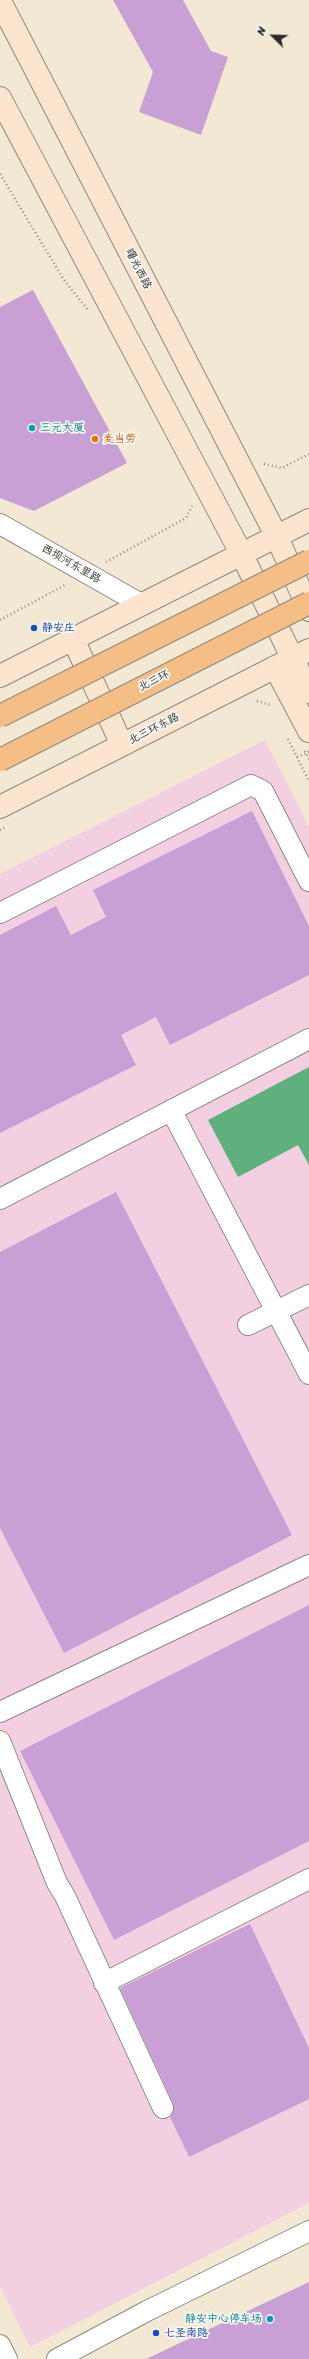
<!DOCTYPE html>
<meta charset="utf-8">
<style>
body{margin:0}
#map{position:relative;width:309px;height:2359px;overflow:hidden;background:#f2e8d4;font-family:Sriracha,sans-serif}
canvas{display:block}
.north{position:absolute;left:253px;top:16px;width:40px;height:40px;-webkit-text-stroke:3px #f6f6f2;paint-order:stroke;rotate:293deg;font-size:11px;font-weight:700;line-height:16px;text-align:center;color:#2b2b2b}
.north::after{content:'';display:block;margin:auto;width:14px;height:18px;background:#2b2b2b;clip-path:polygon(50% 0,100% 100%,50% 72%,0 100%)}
</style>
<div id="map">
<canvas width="309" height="2359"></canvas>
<div class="north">N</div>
</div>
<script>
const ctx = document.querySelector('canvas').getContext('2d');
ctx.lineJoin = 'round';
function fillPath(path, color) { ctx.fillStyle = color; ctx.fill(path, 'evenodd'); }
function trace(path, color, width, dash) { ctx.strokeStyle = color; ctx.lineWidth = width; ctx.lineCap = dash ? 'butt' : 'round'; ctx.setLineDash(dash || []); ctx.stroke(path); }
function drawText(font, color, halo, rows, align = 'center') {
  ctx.font = font + ' Sriracha,"LXGW WenKai TC",sans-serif'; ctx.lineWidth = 3.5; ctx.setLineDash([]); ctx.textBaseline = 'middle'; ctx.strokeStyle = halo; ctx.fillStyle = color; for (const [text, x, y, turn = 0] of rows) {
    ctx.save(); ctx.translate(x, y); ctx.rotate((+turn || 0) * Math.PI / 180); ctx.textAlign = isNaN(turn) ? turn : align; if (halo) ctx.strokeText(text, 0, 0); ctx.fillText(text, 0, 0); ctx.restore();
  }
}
fillPath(new Path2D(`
 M265 740 309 827V2203L30 2347 0 2286V874Z`), '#f2cfe1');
fillPath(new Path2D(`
 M309 1067V1165L298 1145 238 1177 208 1120Z`), '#5eb07c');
fillPath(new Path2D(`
 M113 0H183L211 51 228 57 201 135 139 112 153 72Z
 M33 290 127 463 34 511 0 498V307Z
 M252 811 309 926V975L170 1045 156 1017 121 1035 136 1065 0 1133V935L56 906 71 935 106 917 93 890Z
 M116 1192 292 1535 64 1653 0 1528V1252Z
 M309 1605V1841L114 1940 20 1751Z
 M250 1924 309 2048V2099L189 2157 170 2117 174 2109 173 2103 120 1988Z
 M309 2282V2359H146Z`), '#c9a0d6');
const street = new Path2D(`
 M0 524 141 604
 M0 913 251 785 263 791 309 881
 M171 1110 309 1374
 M0 1199 309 1039
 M248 1325 309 1295
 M0 1712 309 1565
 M0 1741 57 1883 65 1896 163 2108
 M104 1983 309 1879
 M0 2345 7 2359
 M57 2359 147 2311 309 2231`);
const secondary = new Path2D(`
 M0 1 277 537 309 610
 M0 98 241 553 309 692
 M73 639 122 745
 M275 667 309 731
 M0 676 309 520
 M0 807 309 650`);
trace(street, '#8e8a80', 22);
trace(secondary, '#8e8a80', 24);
trace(new Path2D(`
 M0 174 64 280 88 310
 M264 464 282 468 309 454
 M106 562 186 518 192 506
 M0 620 67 584
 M257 701 271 705
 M288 739 309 781
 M305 751 309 759
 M0 830 6 827`), '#8e8a80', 2.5, [1, 3]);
trace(street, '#fff', 20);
trace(secondary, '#fbe5cf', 22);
const highwayBridge = new Path2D(`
 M0 716 309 561
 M0 760 309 603`);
trace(highwayBridge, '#8e8a80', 24, []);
trace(new Path2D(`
 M297 757 309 752`), '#8e8a80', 2.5, [1, 3]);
trace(highwayBridge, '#f6be87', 22);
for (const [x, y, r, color] of [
 [32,428,4,"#0f9aa8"],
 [95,439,4,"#e8710a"],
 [34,628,4,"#1a4fb4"],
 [270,2319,4,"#0f9aa8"],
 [156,2333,4,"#1a4fb4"]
]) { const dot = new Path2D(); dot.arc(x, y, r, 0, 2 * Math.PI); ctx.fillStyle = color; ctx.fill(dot); trace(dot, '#f6f6f2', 1.5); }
drawText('11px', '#2b2b2b', '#f6f6f2', [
 ["曙光西路",138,269,63],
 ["西坝河东里路",71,564,30],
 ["北三环",154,681,-27],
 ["北三环东路",154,729,-27]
]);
drawText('11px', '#0d838f', '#f6f6f2', [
 ["三元大厦",40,428],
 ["静安中心停车场",262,2319,"right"]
], 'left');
drawText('11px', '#c56008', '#f6f6f2', [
 ["麦当劳",103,439]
], 'left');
drawText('11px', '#164399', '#f6f6f2', [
 ["静安庄",42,628],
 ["七圣南路",164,2333]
], 'left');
</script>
